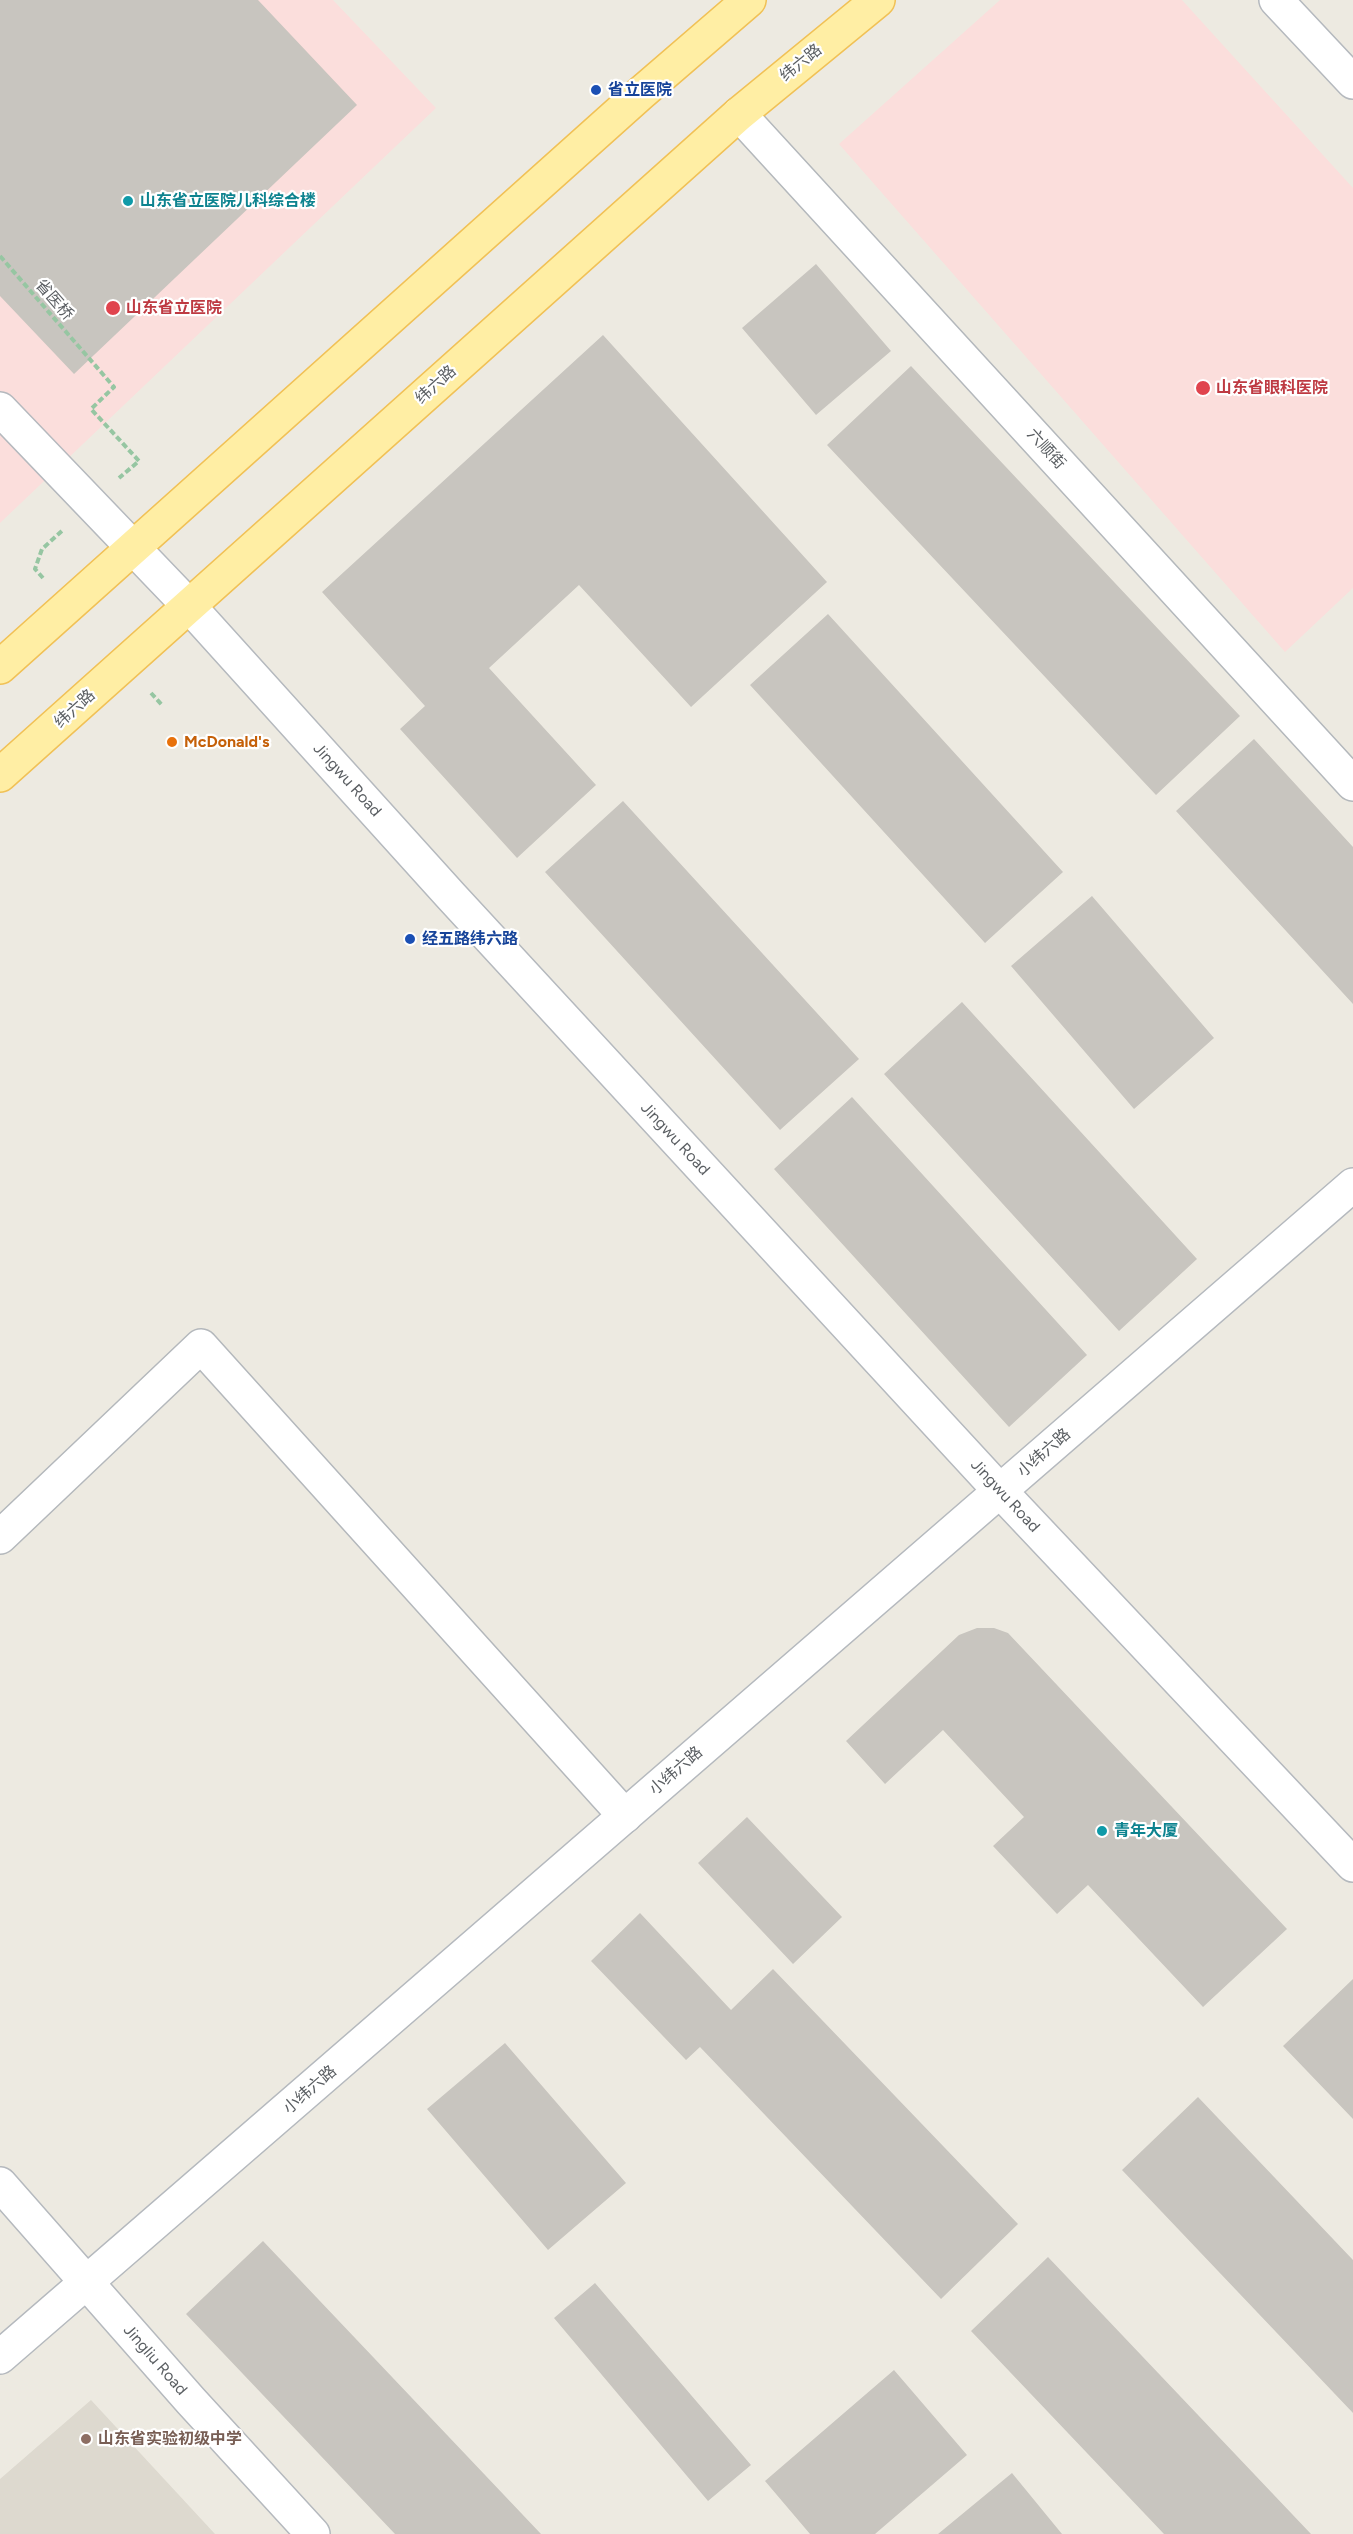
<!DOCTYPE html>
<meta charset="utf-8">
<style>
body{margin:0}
canvas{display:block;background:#edeae1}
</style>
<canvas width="1353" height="2534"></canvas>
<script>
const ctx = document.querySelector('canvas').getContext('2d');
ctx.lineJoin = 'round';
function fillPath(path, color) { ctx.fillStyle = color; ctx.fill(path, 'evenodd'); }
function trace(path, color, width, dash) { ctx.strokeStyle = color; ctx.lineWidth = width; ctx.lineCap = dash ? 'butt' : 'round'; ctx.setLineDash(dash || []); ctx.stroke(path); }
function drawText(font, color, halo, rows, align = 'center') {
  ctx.font = font + ' Figtree,"Noto Sans SC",sans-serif'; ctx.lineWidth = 4.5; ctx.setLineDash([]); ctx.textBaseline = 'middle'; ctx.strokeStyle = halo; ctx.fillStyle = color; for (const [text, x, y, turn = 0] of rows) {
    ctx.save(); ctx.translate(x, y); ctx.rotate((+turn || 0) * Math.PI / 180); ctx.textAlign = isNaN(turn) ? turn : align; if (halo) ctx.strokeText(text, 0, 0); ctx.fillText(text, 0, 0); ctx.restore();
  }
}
fillPath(new Path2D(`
 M91 2400 215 2534H0V2479Z`), '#ddd9cf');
fillPath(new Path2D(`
 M0 0H333L436 108 0 523Z
 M1000 0H1182L1353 188V588L1285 652 839 144Z`), '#fbdedc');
fillPath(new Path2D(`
 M0 0H258L357 105 74 374 0 296Z
 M816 264 891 351 816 415 742 328Z
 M603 335 827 582 691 707 579 585 489 668 596 785 517 858 400 729 425 706 322 592Z
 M911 366 1240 716 1156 795 827 445Z
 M828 614 1063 872 985 943 750 685Z
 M1254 739 1353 847V1004L1176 811Z
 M623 801 859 1059 780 1130 545 872Z
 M1092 896 1214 1038 1134 1109 1011 966Z
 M962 1002 1197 1259 1119 1331 884 1074Z
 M852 1097 1087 1355 1009 1427 774 1169Z
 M977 1628H994L1008 1633 1287 1929 1203 2007 1088 1885 1057 1914 993 1846 1024 1817 943 1730 885 1784 846 1741 959 1635Z
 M747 1817 842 1917 793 1964 698 1863Z
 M640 1913 731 2010 773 1969 1018 2224 941 2299 700 2047 686 2060 591 1961Z
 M1353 1979V2119L1283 2046Z
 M505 2043 626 2183 548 2250 427 2109Z
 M1198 2097 1353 2260V2413L1122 2170Z
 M263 2241 541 2534H395L186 2314Z
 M1048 2257 1311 2534H1164L971 2331Z
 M595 2283 751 2465 708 2501 554 2318Z
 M894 2370 967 2455 875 2534H810L765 2481Z
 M1012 2473 1062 2534H938Z`), '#c8c5bf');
const street = new Path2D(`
 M739 114 1353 784
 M0 1537 201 1346 625 1816`);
const secondary = new Path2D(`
 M1276 0 1353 82
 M0 409 189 606 451 896 1000 1491 1353 1865
 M0 2184 191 2401 313 2534
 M0 2357 1353 1185`);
const primary = new Path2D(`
 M0 667 640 94 749 0
 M0 775 739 114 878 0`);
trace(street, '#b4b8bc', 36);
trace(secondary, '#b5b9be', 36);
trace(primary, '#f1c156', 36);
trace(new Path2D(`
 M0 256 114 387 91 409 139 461 119 478
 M43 578 35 569 42 549 63 530
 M151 693 162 705`), '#96c6a2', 4, [6, 3]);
trace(street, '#fff', 33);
trace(secondary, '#fff', 33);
trace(primary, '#ffeea4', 33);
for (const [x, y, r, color] of [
 [596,90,6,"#1a4fb4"],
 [128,201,6,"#0f9aa8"],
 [113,308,8,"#e0444e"],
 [1203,388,8,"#e0444e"],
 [172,742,6,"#e8710a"],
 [410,939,6,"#1a4fb4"],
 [1102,1831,6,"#0f9aa8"],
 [86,2439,6,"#8d6e63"]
]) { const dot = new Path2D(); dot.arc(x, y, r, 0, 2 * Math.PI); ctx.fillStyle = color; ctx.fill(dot); trace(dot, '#fff', 2); }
drawText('16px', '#5a5e62', '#fff', [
 ["纬六路",801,63,-39],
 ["省医桥",54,300,49],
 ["纬六路",436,385,-42],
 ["六顺街",1046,449,48],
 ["纬六路",75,709,-42],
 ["Jingwu Road",347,780,48],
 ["Jingwu Road",675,1139,47],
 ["小纬六路",1044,1453,-41],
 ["Jingwu Road",1005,1496,47],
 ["小纬六路",676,1771,-41],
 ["小纬六路",310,2090,-41],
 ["Jingliu Road",155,2360,49]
]);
drawText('bold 16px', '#164399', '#fff', [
 ["省立医院",608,90],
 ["经五路纬六路",422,939]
], 'left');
drawText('bold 16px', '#0d838f', '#fff', [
 ["山东省立医院儿科综合楼",140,201],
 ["青年大厦",1114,1831]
], 'left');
drawText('bold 16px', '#be3a42', '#fff', [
 ["山东省立医院",126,308],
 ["山东省眼科医院",1216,388]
], 'left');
drawText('bold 16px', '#c56008', '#fff', [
 ["McDonald's",184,742]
], 'left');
drawText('bold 16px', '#785e54', '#fff', [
 ["山东省实验初级中学",98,2439]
], 'left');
</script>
